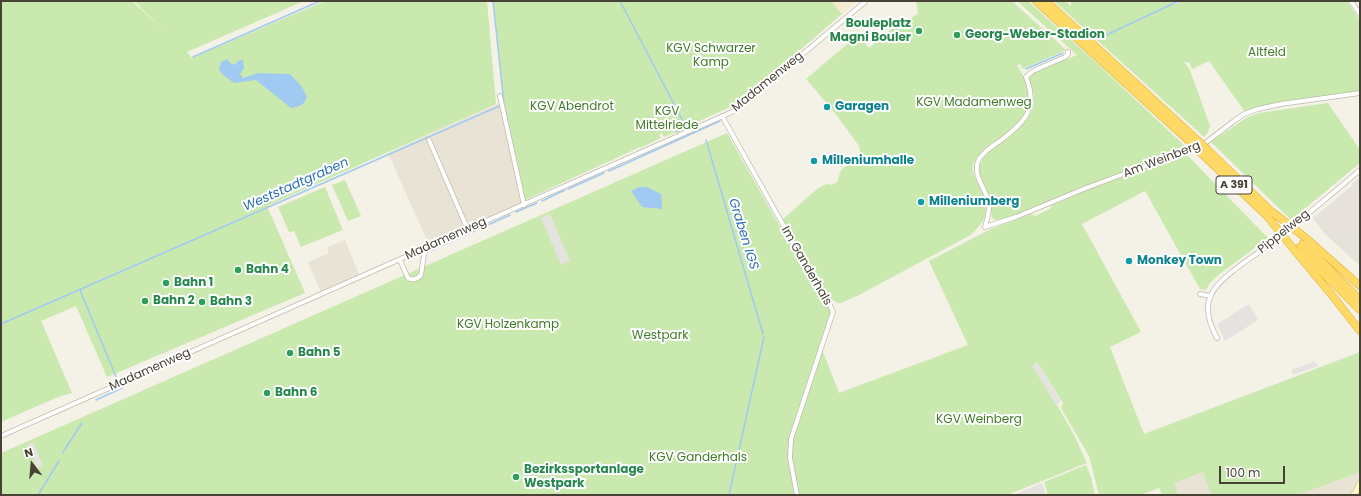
<!DOCTYPE html>
<style>
body{margin:0}
#map{position:relative;width:1361px;height:496px;overflow:hidden;background:#f4f1e7;font-family:Poppins,sans-serif}
canvas{display:block}
.frame{position:absolute;inset:0;border:2px solid #474235;pointer-events:none}
.north{position:absolute;left:12px;top:444px;width:40px;height:40px;-webkit-text-stroke:3px #fff;paint-order:stroke;rotate:344deg;font-size:11px;font-weight:700;line-height:16px;text-align:center;color:#474235}
.north::after{content:'';display:block;margin:auto;width:14px;height:18px;background:#474235;clip-path:polygon(50% 0,100% 100%,50% 72%,0 100%)}
.scale{position:absolute;left:1219px;top:466px;width:66px;height:18px;box-sizing:border-box;border:2px solid #474235;border-top:0;padding-left:5px;font-size:12px;line-height:14px;white-space:nowrap;color:#474235;-webkit-text-stroke:3px #fff;paint-order:stroke}
</style>
<div id="map">
<canvas width="1361" height="496"></canvas>
<div class="frame"></div>
<div class="north">N</div>
<div class="scale">100 m</div>
</div>
<script>
const ctx = document.querySelector('canvas').getContext('2d');
ctx.lineJoin = 'round';
function fillPath(path, color) { ctx.fillStyle = color; ctx.fill(path, 'evenodd'); }
function trace(path, color, width, dash) { ctx.strokeStyle = color; ctx.lineWidth = width; ctx.lineCap = dash ? 'butt' : 'round'; ctx.setLineDash(dash || []); ctx.stroke(path); }
function drawText(font, color, halo, rows, align = 'center') {
  ctx.font = font + ' Poppins,sans-serif'; ctx.lineWidth = 4; ctx.setLineDash([]); ctx.textBaseline = 'middle'; ctx.strokeStyle = halo; ctx.fillStyle = color; for (const [text, x, y, turn = 0] of rows) {
    ctx.save(); ctx.translate(x, y); ctx.rotate((+turn || 0) * Math.PI / 180); ctx.textAlign = isNaN(turn) ? turn : align; if (halo) ctx.strokeText(text, 0, 0); ctx.fillText(text, 0, 0); ctx.restore();
  }
}
fillPath(new Path2D(`
 M501 102 523 205 430 247 388 153Z
 M345 240 360 277 322 295 308 262 329 253 327 247Z
 M1360 470V495H1298L1358 473Z
 M1203 472 1211 495H1178L1173 483Z`), '#e8e3d5');
fillPath(new Path2D(`
 M831 1H857L842 14Z`), '#f6ead1');
fillPath(new Path2D(`
 M1360 177V266L1324 233 1313 218 1353 185 1352 183Z`), '#e6e2db');
fillPath(new Path2D(`
 M1 1H132L163 30 134 1H304L187 52 192 58 325 1H487L496 104 267 206 305 293 107 377 76 306 41 321 72 393 58 397 1 422Z
 M493 1H831L842 14 737 104 664 137 662 133 659 135 661 138 640 148 638 147V148L525 200 503 95Z
 M916 1H1012L1066 50 1023 69 1020 64 1017 65C1021 72 1026 80 1028 87 1036 117 1009 131 989 147 983 151 975 158 973 165 972 171 975 178 978 183 989 208 991 218 969 236L857 296 841 303H837L821 290 782 220 817 189 826 184 832 185 837 182 841 170 856 156 860 151 859 146 835 113 806 79 858 35 869 48 894 27 918 14Z
 M1017 1H1028L1102 68 1188 149 1085 186 1025 212 999 220 993 219 979 175C978 139 1036 136 1034 96 1033 90 1030 83 1028 78L1037 71 1077 55Z
 M1054 1H1066L1071 6V1H1172L1174 5 1182 1H1347L1360 20V92L1280 103 1245 112 1209 61 1192 69 1190 63 1184 62 1190 70 1210 126 1208 132 1204 137Z
 M1328 103 1360 150V163L1291 220 1211 142 1246 118 1259 113Z
 M727 133 818 294 829 307 830 313 819 347 823 352 839 393 968 345 929 261 991 229 1031 214 1035 216 1050 209 1052 205 1100 185 1187 155 1268 238 1217 276 1210 283 1206 290 1200 289 1145 191 1082 224 1141 332 1110 347 1144 434 1360 352V470L1358 473 1298 495H1211L1203 472 1174 483 1178 495H1162L1159 488 1141 495H1099L1089 456 1061 408 1063 403 1037 362 1034 364 1074 435 1087 463 1007 495H1V453Z
 M345 180 361 216 348 221 332 185Z
 M325 187 343 230 301 247 294 231 289 232 278 207Z
 M1086 465 1091 477 1095 495H1048L1044 482Z`), '#cae9ae');
fillPath(new Path2D(`
 M550 214 570 261 561 265 541 218Z
 M1360 231V253L1349 246Z
 M1249 304 1258 320 1225 341 1217 324Z
 M1315 361 1318 366 1293 375 1291 370Z
 M1037 362 1061 401 1056 405 1032 366Z
 M33 442 43 466 37 468 27 445Z
 M1042 483 1046 495H1019L1018 493Z`), '#e5e3df');
fillPath(new Path2D(`
 M227 59 230 63 236 65 237 61 243 60 244 68 240 74 243 78 259 73 290 74 302 87 307 97C304 105 299 107 291 108L256 80 234 83 223 75 219 70 221 62Z
 M639 187H647L661 194 662 203V209L642 207 631 191Z`), '#a1caf2');
trace(new Path2D(`
 M620 1 686 127 676 132
 M1104 36 1179 1
 M193 57 320 1
 M1026 69 1063 53
 M504 104 513 146
 M706 140 763 334
 M609 171 720 121
 M568 189 604 173
 M542 201 565 190
 M516 212 537 203
 M432 250 510 215
 M80 290 117 379
 M1 324 504 104 493 1
 M96 400 122 388
 M63 452 82 423
 M38 495 59 461
 M729 495 764 337`), '#a1caf2', 1.5);
const street = new Path2D(`
 M1351 1 1360 14
 M500 96 524 205
 M722 116 822 294 829 303 833 312 791 439 790 458 797 495
 M429 140 468 230
 M985 227 1016 217 1086 188 1204 144 1234 121 1244 114 1258 109 1281 104 1360 93
 M985 227C987 219 990 211 989 203 986 189 971 174 979 159 984 152 992 146 1000 141 1024 123 1039 109 1026 77L1033 71 1065 57 1068 54V52
 M400 260 408 278C413 281 417 279 421 275L424 255 427 248
 M1200 294 1210 296
 M1217 338C1210 325 1204 309 1211 295 1220 275 1260 253 1278 238 1306 216 1333 193 1360 170
 M1 436 732 112 742 105 866 1`);
const secondary = new Path2D(`
 M1354 495 1360 484`);
const highway = new Path2D(`
 M1036 1 1190 142
 M1046 1 1195 138
 M1207 149 1271 211
 M1201 153 1267 216
 M1307 239 1360 286
 M1303 243 1360 300
 M1298 248 1360 310
 M1296 252 1335 299 1360 331`);
trace(street, '#c0baa9', 5.5);
trace(secondary, '#d5c995', 7);
trace(highway, '#e2b033', 8);
trace(street, '#fff', 4);
trace(secondary, '#fff6c5', 5.5);
trace(highway, '#ffd966', 7);
trace(new Path2D(`
 M1359 495 1360 493`), '#969696', 1);
const highwayBridge = new Path2D(`
 M1195 138 1207 149
 M1190 142 1201 153
 M1271 211 1307 239
 M1267 216 1296 252`);
trace(highwayBridge, '#e2b033', 8, []);
trace(highwayBridge, '#ffd966', 7);
for (const [x, y, r, color] of [
 [919,31,4,"#2e9e5b"],
 [957,35,4,"#2e9e5b"],
 [827,107,4,"#0f9aa8"],
 [814,161,4,"#0f9aa8"],
 [921,202,4,"#0f9aa8"],
 [1129,261,4,"#0f9aa8"],
 [238,270,4,"#2e9e5b"],
 [166,283,4,"#2e9e5b"],
 [145,301,4,"#2e9e5b"],
 [202,302,4,"#2e9e5b"],
 [290,353,4,"#2e9e5b"],
 [267,393,4,"#2e9e5b"],
 [516,477,4,"#2e9e5b"]
]) { const dot = new Path2D(); dot.arc(x, y, r, 0, 2 * Math.PI); ctx.fillStyle = color; ctx.fill(dot); trace(dot, '#fff', 1.5); }
for (const [x, y, w] of [
 [1234,185,36]
]) { const box = new Path2D(); box.roundRect(x - w / 2, y - 9, w, 18, 3); ctx.fillStyle = '#fff'; ctx.fill(box); trace(box, '#474235', 1); }
drawText('bold 11px', '#474235', null, [
 ["A 391",1234,185]
]);
drawText('bold 12px', '#27864d', '#fff', [
 ["Bouleplatz",911,24,"right"],
 ["Magni Bouler",911,38,"right"],
 ["Georg-Weber-Stadion",965,35],
 ["Bahn 4",246,270],
 ["Bahn 1",174,283],
 ["Bahn 2",153,301],
 ["Bahn 3",210,302],
 ["Bahn 5",298,353],
 ["Bahn 6",275,393],
 ["Bezirkssportanlage",524,470],
 ["Westpark",524,484]
], 'left');
drawText('12px', '#407b27', '#fff', [
 ["KGV Schwarzer",711,49],
 ["Kamp",711,63],
 ["Altfeld",1267,53],
 ["KGV Madamenweg",974,103],
 ["KGV Abendrot",572,107],
 ["KGV",667,112],
 ["Mittelriede",667,126],
 ["KGV Holzenkamp",508,325],
 ["Westpark",660,336],
 ["KGV Weinberg",979,420],
 ["KGV Ganderhals",698,458]
]);
drawText('12px', '#474235', '#fff', [
 ["Madamenweg",768,82,-39],
 ["Am Weinberg",1162,160,-21],
 ["Pippelweg",1284,232,-39],
 ["Madamenweg",446,239,-24],
 ["Im Ganderhals",806,266,60],
 ["Madamenweg",150,370,-24]
]);
drawText('bold 12px', '#0d838f', '#fff', [
 ["Garagen",835,107],
 ["Milleniumhalle",822,161],
 ["Milleniumberg",929,202],
 ["Monkey Town",1137,261]
], 'left');
drawText('italic 13px', '#2b70b6', '#fff', [
 ["Weststadtgraben",296,185,-24],
 ["Graben IGS",743,234,73]
]);
</script>
